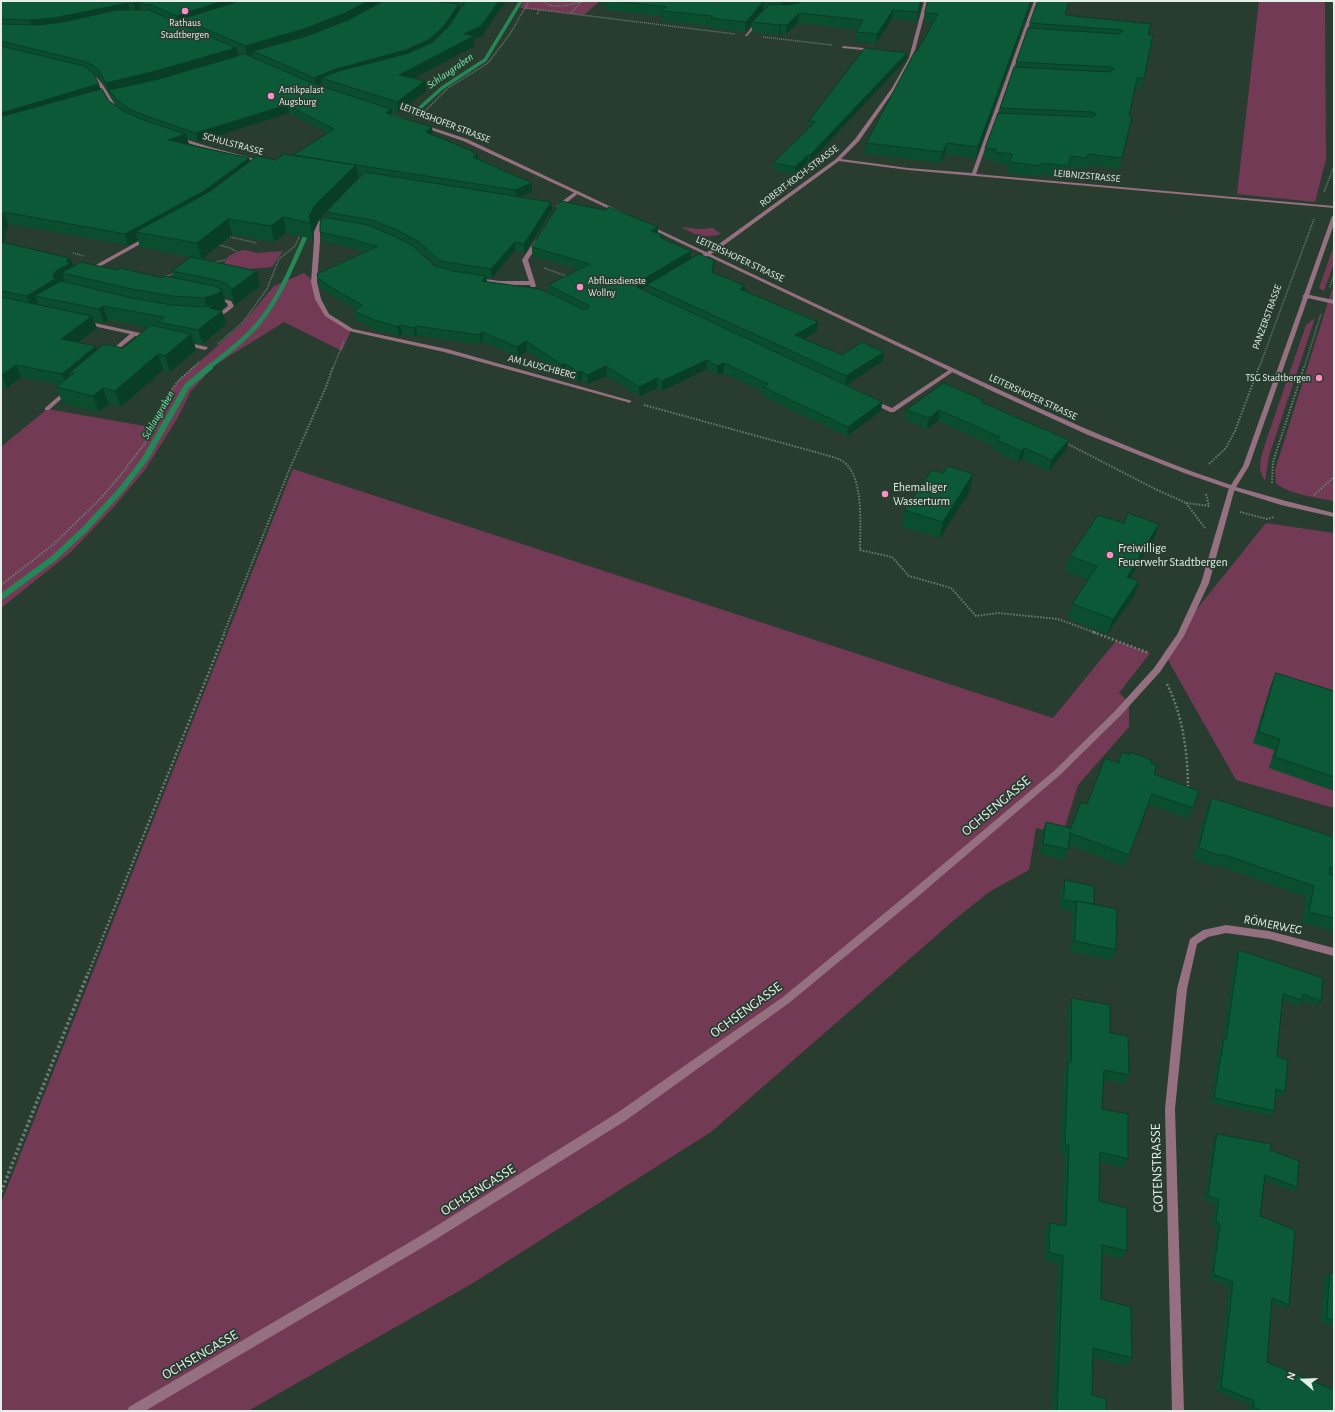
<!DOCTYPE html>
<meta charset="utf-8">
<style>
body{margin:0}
#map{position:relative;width:1335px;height:1412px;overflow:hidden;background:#283c30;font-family:"Alegreya Sans",sans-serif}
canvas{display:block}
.frame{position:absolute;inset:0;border:2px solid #e3efe7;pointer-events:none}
.north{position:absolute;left:1283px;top:1360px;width:40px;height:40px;-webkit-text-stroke:3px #283c30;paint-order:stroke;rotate:289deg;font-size:11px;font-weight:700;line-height:16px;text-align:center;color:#e3efe7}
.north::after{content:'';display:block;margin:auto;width:14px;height:18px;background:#e3efe7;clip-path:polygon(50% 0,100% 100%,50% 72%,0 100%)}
</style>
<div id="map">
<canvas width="1335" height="1412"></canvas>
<div class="frame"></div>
<div class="north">N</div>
</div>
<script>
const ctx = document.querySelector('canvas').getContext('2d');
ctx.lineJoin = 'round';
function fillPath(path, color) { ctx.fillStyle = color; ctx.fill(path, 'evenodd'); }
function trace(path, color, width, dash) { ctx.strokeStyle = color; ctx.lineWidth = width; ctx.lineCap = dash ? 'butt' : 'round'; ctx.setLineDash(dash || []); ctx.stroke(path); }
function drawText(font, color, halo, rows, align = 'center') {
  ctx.font = font + ' "Alegreya Sans",sans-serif'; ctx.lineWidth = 3.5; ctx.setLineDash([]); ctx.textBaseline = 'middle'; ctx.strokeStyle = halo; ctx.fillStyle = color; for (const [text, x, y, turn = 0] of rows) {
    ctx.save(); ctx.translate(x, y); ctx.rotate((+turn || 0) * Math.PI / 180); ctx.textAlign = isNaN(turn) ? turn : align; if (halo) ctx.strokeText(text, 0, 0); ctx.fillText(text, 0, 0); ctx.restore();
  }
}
fillPath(new Path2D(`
 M524 1H600L584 15 520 8Z
 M1259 1H1325L1326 159 1315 202 1237 194Z
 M681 227 700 229 713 228 721 234C705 239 695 235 681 227Z
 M1334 245V263L1324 291 1319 288Z
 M245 250 258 253 283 251 272 267 249 269 243 271 224 267C224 256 236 251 245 250Z
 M304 273 314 282 327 315 351 330 342 351 284 322 215 365 191 391 177 419 145 470 112 509 71 552 1 608V447L47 409 156 428 172 389 179 380 241 325 274 286Z
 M1334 283V501C1319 498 1287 494 1276 483L1275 470Z
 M1315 318 1269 456 1265 481C1256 468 1262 454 1266 441L1306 325Z
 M293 469 1053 718 1116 641 1150 653 1119 693 1129 702V727L1078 785 1063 833 1036 828 1029 870 989 892 953 921 711 1132 473 1283 248 1411H1V1203Z
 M1266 523 1334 533V808L1236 780 1164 653 1180 630Z`), '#733a56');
trace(new Path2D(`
 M413 114 442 88 485 60 521 1`), '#258657', 3.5);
trace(new Path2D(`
 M208 368C224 355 244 341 257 325 281 297 294 261 309 228`), '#258657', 4.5);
trace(new Path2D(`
 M1 597 54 558 84 530 121 490 145 459 187 386 210 367`), '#258657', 6);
trace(new Path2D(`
 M542 1C554 10 568 5 581 2
 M525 8 735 34
 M571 13 582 1
 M537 14 540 9
 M763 37 832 45
 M424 112 448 88 488 63 510 34 529 1
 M1324 192 1334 166
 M226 236 257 243
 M215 244 230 248 237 252
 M73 253 84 256
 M212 263 225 260
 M544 268 569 277
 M164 277 175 273
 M1330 287 1334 274
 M218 344 243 322 267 289 279 259 295 246 300 235
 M193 368 200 361
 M333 368 344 341
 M1259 368 1314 219
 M1304 368 1321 314`), '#6b7c72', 1.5, [1, 1]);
trace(new Path2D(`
 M644 405 819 453C827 456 838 457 845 463 864 479 860 527 860 550L892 557 909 576 951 588 976 616 998 613 1058 619 1096 633
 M1066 443 1155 489 1186 503 1210 506
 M1209 464 1226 448 1235 431 1259 367
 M1272 483 1273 462 1304 367
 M1206 494 1209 506
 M1314 495 1334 477
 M1186 503 1205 528
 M1240 512 1267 519 1274 517
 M1 585 54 544 101 498 124 471 156 428 172 389 179 380 194 367
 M224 633 290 468 326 387 333 367`), '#6b7c72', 2, [1.5, 1.5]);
trace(new Path2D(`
 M1093 632 1149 653
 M1167 684C1183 716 1188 754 1188 790
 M88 974 225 632`), '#6b7c72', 2.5, [2, 2]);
trace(new Path2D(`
 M1 1192 88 973`), '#6b7c72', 3.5, [2.5, 2.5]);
fillPath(new Path2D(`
 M317 239 320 241 317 282 321 299 329 314 353 329 447 349 632 401 629 403 627 402 444 352 349 331 325 316 315 299 311 282 314 241Z
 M1305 294 1334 300V304L1303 297 1302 296Z`), '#957080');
fillPath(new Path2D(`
 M924 1H928L913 58 895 89 859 141 841 159 908 168 972 173 1034 1H1038L976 174 1334 206V208L908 170 839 161 716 251 698 262H694V260L712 249 836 159 855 139 892 88 909 58Z
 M758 19 761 20 747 36H745Z
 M843 46 874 49 876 50 874 51 842 48Z
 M87 73C101 74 110 99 118 109L117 110H115L96 82 87 75Z
 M178 137 210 147 266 162 264 163 206 149 176 139V138Z
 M576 191 580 192 560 208H556V206Z
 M319 221 323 222 320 232V241L317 243 314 241V232Z
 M146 237 151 238 90 272 85 271Z
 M537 239 540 241 528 260 536 286 535 287H531L530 285H500L477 282 474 280 477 278 500 281H529L522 260 535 240Z
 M212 296 231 301 234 306C228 312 221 317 212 317V315L222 311 228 306 227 303 212 298Z
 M86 321 149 335 152 337 149 339 135 336 110 356 107 354 108 353 130 334 84 324V322Z
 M186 342 207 347 208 348 205 350 184 345 183 344Z
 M952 368 954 369V371L894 412H890L870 402 873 400 875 401 892 408Z
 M68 388 70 389V391L49 410H45V408Z
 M1232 486 1235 488 1209 583 1184 636 1160 672 1121 715 1060 775 915 899 789 1003 625 1121 430 1243 145 1411H127L129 1407 422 1235 617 1113 783 997 909 893 1054 771 1115 711 1154 668 1177 635 1201 583 1229 488Z
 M1226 925 1269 931 1334 948V956L1269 939 1226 933 1208 937 1197 944 1187 989 1175 1109 1184 1411H1172L1165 1109 1177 989 1190 939 1203 930Z`), '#957080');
fillPath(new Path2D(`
 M379 110 467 139 624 213 620 214 463 141 379 112Z
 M1332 216H1334V224L1249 466 1236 487 1286 501 1334 513V517L1281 505 1230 489 1184 473 1088 435 994 392 647 227 651 226C744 270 837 314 931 358 1030 404 1127 450 1231 485L1243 466Z`), '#957080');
fillPath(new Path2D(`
 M1 1H466L482 36 474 39 475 46 414 78 425 81 426 91 398 113 391 110 392 115 433 134 474 152 479 159 532 192 520 197 552 210 525 253 515 250 492 278 486 277 487 282 548 293V285L579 270 532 256V247L658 233 663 235V238L691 259 714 269 713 273 745 286V291L818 322 817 331 804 339 842 355 884 352 883 361 846 385 882 402 881 411 847 436 762 396V391L723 373 717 375 707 369 662 391 657 388 639 396 607 376 588 384 582 380 578 382 566 373 563 375 527 351 518 356 483 342 481 344 417 336 415 337 402 334 399 336 376 330 356 320 354 311 356 309 327 293V291L320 288 317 274 365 252 357 250 356 249 322 241 320 232 328 218 326 212 318 220 313 231V239L286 233 274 242 232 235 202 259 140 247 138 240 128 245 8 224 4 242 70 258 73 266 117 270 162 278H174L172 271H257L260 286 235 305 232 300 224 296 226 306 221 310H220L222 311 226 324 203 344 194 342 196 350 170 372 163 370 121 407 109 404 99 412 63 404 56 387 59 385 21 377 7 388 1 387ZM138 4H141L142 10H139L140 9ZM459 6H463L459 11ZM237 51 244 54 238 56ZM254 54 255 58 248 55ZM93 73 101 79 109 93H110L112 98 119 108 109 101 100 90ZM322 83 323 87 318 85ZM289 113 328 133 293 156 276 160 250 162 249 158 189 144 187 138 198 142ZM358 174 363 175 359 179ZM414 247 420 251 438 266H435ZM647 286V292L641 289ZM108 320 148 327 123 348 97 349 78 342 97 328 94 321 104 323Z
 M605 1H922L917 22 892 19 876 44 855 42 856 32 857 30 798 23 786 34H781L779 35 752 32V24L745 32 711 28V26L662 21V16L606 10ZM763 7 766 8 763 11Z
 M928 1H1032L976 158 945 154 941 163 864 154 866 143 917 51 933 23H924L925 13Z
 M1066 15 1148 34 1144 78 1141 89 1135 88 1129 116 1122 158 1119 169 1086 165 1085 169 1068 167 1065 177 1040 174 1039 177 1007 173 1009 165 993 163V160L983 159 985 148 999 113 1000 108 1029 28 1030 23Z
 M906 60 809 163 807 162 795 175 773 170V163L809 128V121Z
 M983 403 1066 450 1049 471 1022 459 1018 462 994 450 995 447 938 421 927 429 905 420 906 410Z
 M970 491 940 538 902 527 904 510Z
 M1124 523 1159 524 1154 539 1130 578 1134 596 1107 634 1068 619 1072 604 1088 580 1065 571 1070 556Z
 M1276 673 1334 691V791L1269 768 1274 750 1253 743 1271 684Z
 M1118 763H1150L1154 774 1193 808 1188 819 1148 804 1129 855 1124 866 1069 845 1068 849 1064 860 1040 854 1042 833 1046 822 1070 830 1087 804Z
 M1212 798 1334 837V931L1302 923 1306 897 1217 865 1216 867 1193 859 1206 809Z
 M1065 880 1094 904 1116 950 1111 960 1071 952 1072 912 1060 909 1061 890Z
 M1239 950 1321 1001 1317 1006 1301 1001 1298 1006 1282 1000 1277 1056 1285 1092 1281 1097 1276 1095 1274 1111 1270 1116 1211 1103 1220 1043 1223 1039 1235 955Z
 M1072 998 1110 1033 1129 1075 1124 1084 1104 1080 1102 1109 1128 1159 1123 1168 1100 1162 1099 1201 1127 1251 1121 1259 1101 1254V1299L1132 1358 1125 1366 1092 1357V1395L1106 1411H1052L1058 1264 1044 1260 1045 1231 1050 1223 1062 1225 1064 1154 1060 1153 1064 1071 1067 1065 1068 1007Z
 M1217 1134 1270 1150 1297 1187 1293 1191 1264 1180 1260 1216 1289 1305 1285 1309 1272 1304 1267 1362 1334 1411H1250L1249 1410 1250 1405 1217 1391 1229 1287 1210 1279 1217 1228 1212 1227 1215 1204 1204 1200 1214 1139Z
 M1330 1273 1334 1274V1327L1321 1322 1324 1278Z`), '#0a4d2f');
fillPath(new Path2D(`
 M136 1H138L140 9 137 13 134 4Z
 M223 1H247L183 19 184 24 179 25 176 16Z
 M368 1H387L346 23 306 39 253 51 254 54 247 56 245 46Z
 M463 1H466L463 6Z
 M499 1H506L482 36 474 39 475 46 401 85 399 75 464 34Z
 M782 1H806L781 9Z
 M921 1H922L917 22 918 12Z
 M1031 1H1032L976 158 978 147Z
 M763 2V12L752 22V24L745 32 746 22Z
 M128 3 131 13 33 30 30 20Z
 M459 4V11L445 33 431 47 321 78 322 83 316 86 314 78Z
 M893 10 892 19 876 44 877 34Z
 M799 13 798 23 786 34 787 25Z
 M781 24V34L779 35 780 25Z
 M236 48 239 58 159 82 109 90 110 93H109L106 83Z
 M907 53 906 60 809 163 810 155Z
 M425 81 426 91 398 113 397 102Z
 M99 84 102 94 1 124V113Z
 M287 105 289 113 198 142 196 133Z
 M391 109 392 117 386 113Z
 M432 127 433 136 426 132Z
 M186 134 189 145 168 140Z
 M947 143 945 154 941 163 943 152Z
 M474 152 475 156 478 155 479 163 474 165 473 153Z
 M808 155 807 162 795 175V167Z
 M249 158 252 169 135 232 138 240 128 245 125 234Z
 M356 165 359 180 318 220 313 231V239L310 223 309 216 315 205Z
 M532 183V192L516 198 515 190Z
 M551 202 552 210 525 253 524 244Z
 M4 212 8 224 2 252 1 250V224Z
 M283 217 286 233 274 242 271 226Z
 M228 219 232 235 202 259 197 243Z
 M658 227V236L651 231Z
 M515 242V250L492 278 491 269Z
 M691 251V260L647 285V286L637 292V283Z
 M70 258 75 270 62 273 65 281 35 296 38 304 32 308 27 296 53 276 56 271 66 261Z
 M714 260V269L711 281 712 272Z
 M257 271 260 286 235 305 231 290Z
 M486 276 487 285 482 281Z
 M745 286V295L740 289Z
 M222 290 226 306 221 310 218 311H222L226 324 203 344 198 330 209 313 204 298Z
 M103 306 108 320 104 323 99 309Z
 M92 316 97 328 66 351 61 339Z
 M818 322 817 331 794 345 795 335Z
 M400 325 402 334 399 336 398 327Z
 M416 326 417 336 415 337 414 328Z
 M482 332 483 342 481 344 480 335Z
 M191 334 196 350 170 372 165 356Z
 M526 341 527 351 518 356 517 347Z
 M96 346 101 358 74 373H69L73 382 67 387 62 374Z
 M884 352 883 361 845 386 846 376Z
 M158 354 163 370 121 407 115 391Z
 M707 360V369L662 391V381Z
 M724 363 723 373 717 375V366Z
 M565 364 566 373 563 375 562 365Z
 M16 365 21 377 7 388 2 375Z
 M606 366 607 376 588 384 587 375Z
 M581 371 582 380 578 382V372Z
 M657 378V388L639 396V387Z
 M103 388 109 404 99 412 93 396Z
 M882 402 881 411 847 436 848 427Z
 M939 410 938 421 927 429 929 418Z
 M1069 440 1066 450 1049 471 1051 460Z
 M1025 448 1022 459 1018 462 1021 451Z
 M973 474 970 491 940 538 943 522Z
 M1159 524 1154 539 1122 592 1127 577Z
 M1139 581 1134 596 1107 634 1113 619Z`), '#083e26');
const building = new Path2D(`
 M1 1H136L134 4 128 3 54 18 30 20 1 19Z
 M143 1H223L176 16 152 5 141 4Z
 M239 1H368L345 13 304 29 245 46 183 19Z
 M384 1H429L459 4 444 26 430 39 406 50 336 69 314 78 253 51 307 36 348 20Z
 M466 1H499L481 26 464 34 474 36 399 75 425 81 397 102 321 78 339 71 409 53 433 42 448 27Z
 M612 1H753L763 2 746 22 711 18 713 16 662 11 666 7Z
 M802 1H921L918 12 893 10 877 34 856 32 863 20 799 13 787 25 781 24 780 25 752 22 770 4 788 5 799 3Z
 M928 1H1031L978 147 947 143 943 152 866 143 915 51H917L938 14 925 13Z
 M1038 1H1069L1065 15 1151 24 1148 34 1153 35 1144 78H1137L1129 116H1132L1122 158 1088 154 1087 158 1071 156 1068 166 1042 163 1041 166 1010 162 1012 154 995 152 996 149 985 148 998 113 1093 117 1096 114 1093 112 1000 108 1014 67 1110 72 1114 69 1111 67 1016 62 1028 28 1119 34 1123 31 1122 30 1030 23Z
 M117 10H149L236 48 156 71 106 83 98 69 87 62 1 41V24L39 25 63 22Z
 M1 46 84 66 93 73 99 84 1 113Z
 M865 48 907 53 810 155H808L795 167 773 163 815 122 809 121Z
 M245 54 312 83 391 109 386 113 432 127 426 132 474 152 473 153 478 155 473 157 532 183 515 190 293 155 334 129 287 105 196 133 152 118 129 109 117 100 109 90 159 79Z
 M102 89 109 101 123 111 146 121 186 134 168 140 249 158 204 191 125 234 4 212 1 224V117Z
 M284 154 356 165 315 205 309 216 310 223 283 217 271 226 228 219 197 243 135 232 209 192 257 156 276 160Z
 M365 172 551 202 524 244 515 242 491 269 440 261 419 242 399 231 372 220 326 212Z
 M561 201 604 210 609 207 658 227 651 231 663 235 659 237 691 251 637 283V287L882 402 848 427 763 387 768 384 724 363 717 366 707 360 662 381 657 378 639 387 606 366 587 375 581 371 578 372 565 364 562 365 526 341 517 347 482 332 480 335 416 326 414 328 400 325 398 327 374 320 354 311 362 305 325 284H327L318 279 317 274 378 246 355 241 356 240 320 232V224L322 217 368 225 394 236 413 246 435 266 453 271 486 276 482 281 540 289 583 309H588L589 308 588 305 548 285 590 264 532 247Z
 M1 242 70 258 66 261 71 263 56 271 53 276 55 279 27 296 1 291Z
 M699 254 714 260 712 272 745 286 740 289 818 322 795 335 842 355 862 342 884 352 846 376 647 285Z
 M192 257 257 271 231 290 227 284 220 281 172 271Z
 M81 262 117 270 121 268 162 278 165 276 215 286 222 290 217 294 204 298 172 296 132 289 62 273Z
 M61 281 132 298 172 305 206 307 216 303 209 308 222 311 198 330 158 322 164 317 103 306 99 309 35 296Z
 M1 297 92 316 61 339 96 346 62 374 16 365 2 375H1Z
 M151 325 191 334 165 356 158 354 115 391 103 388 93 396 56 387 74 373H69L104 344 123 348Z
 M944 383 983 400 981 402 1069 440 1051 460 1025 448 1021 451 997 440 1000 437 939 410 929 418 906 410Z
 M948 466 973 474 943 522 904 510 932 470 943 473Z
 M1128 513 1159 524 1127 577 1139 581 1113 619 1072 604 1097 566 1070 556 1098 515 1124 523Z
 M1276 673 1334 691V777L1275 757 1280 739 1259 732Z
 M1122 752 1130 755V752L1152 760 1150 763 1157 765 1154 774 1199 791 1193 808 1152 794 1129 855 1070 833 1068 849 1043 844 1046 822 1071 828 1070 830 1081 802 1087 804 1105 758 1118 763Z
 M1212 798 1334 837V868L1330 867 1329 874 1334 876V918L1309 912 1314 886 1222 854V856L1199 848Z
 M1065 880 1094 886V904L1077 901 1076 902 1064 900Z
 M1077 901 1117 909 1116 950 1075 941Z
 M1239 950 1323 978 1321 1001 1302 994V1000L1283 994 1277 1056 1288 1060 1285 1092 1276 1089 1274 1111 1214 1098 1224 1038 1226 1039Z
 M1072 998 1110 1005V1033L1128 1036 1129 1075 1104 1070 1102 1109 1128 1114V1159L1100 1152 1099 1201 1127 1208V1251L1102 1245 1101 1299 1131 1307 1132 1358 1093 1348 1092 1395 1106 1399V1411H1057L1063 1256 1049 1252 1050 1223 1066 1226 1069 1145 1065 1144 1068 1062H1071Z
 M1217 1134 1271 1144 1270 1150 1299 1161 1297 1187 1265 1175 1260 1216 1295 1230 1289 1305 1272 1298 1267 1362 1334 1390V1411H1263L1253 1407 1254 1401 1221 1387 1233 1282 1213 1274 1220 1224 1216 1222 1219 1200 1208 1196Z
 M1330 1273 1334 1274V1320L1327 1318Z`);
fillPath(building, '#0c5937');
trace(building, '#083e26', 1);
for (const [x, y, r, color] of [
 [185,11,4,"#fc8fc3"],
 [271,96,4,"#fc8fc3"],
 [580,287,4,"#fc8fc3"],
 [1319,378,4,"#fc8fc3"],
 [885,494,4,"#fc8fc3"],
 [1110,555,4,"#fc8fc3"]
]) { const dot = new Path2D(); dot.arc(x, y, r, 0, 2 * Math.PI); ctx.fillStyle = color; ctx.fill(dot); trace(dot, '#283c30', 1.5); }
drawText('10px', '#e3efe7', '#283c30', [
 ["Rathaus",185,23,"center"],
 ["Stadtbergen",185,35,"center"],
 ["Antikpalast",279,90],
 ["Augsburg",279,102],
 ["Abflussdienste",588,281],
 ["Wollny",588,293],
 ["TSG Stadtbergen",1311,378,"right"]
], 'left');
drawText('10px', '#e3efe7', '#283c30', [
 ["LEITERSHOFER STRASSE",445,123,21],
 ["SCHULSTRASSE",233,144,15],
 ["ROBERT-KOCH-STRASSE",799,176,-37],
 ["LEIBNIZSTRASSE",1087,176,5],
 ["LEITERSHOFER STRASSE",740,259,25],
 ["PANZERSTRASSE",1267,317,-70],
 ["AM LAUSCHBERG",542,367,15],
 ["LEITERSHOFER STRASSE",1033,397,25]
]);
drawText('italic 11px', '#75eead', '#283c30', [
 ["Schlaugraben",450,71,-35],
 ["Schlaugraben",158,415,-60]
]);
drawText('12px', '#e3efe7', '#283c30', [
 ["Ehemaliger",893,487],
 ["Wasserturm",893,501],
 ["Freiwillige",1118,548],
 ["Feuerwehr Stadtbergen",1118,562]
], 'left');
drawText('12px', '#e3efe7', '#283c30', [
 ["RÖMERWEG",1273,925,11]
]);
drawText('14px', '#e3efe7', '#283c30', [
 ["OCHSENGASSE",996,806,-40],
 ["OCHSENGASSE",746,1010,-36],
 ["GOTENSTRASSE",1157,1168,-92],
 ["OCHSENGASSE",478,1190,-32],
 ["OCHSENGASSE",200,1355,-30]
]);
</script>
